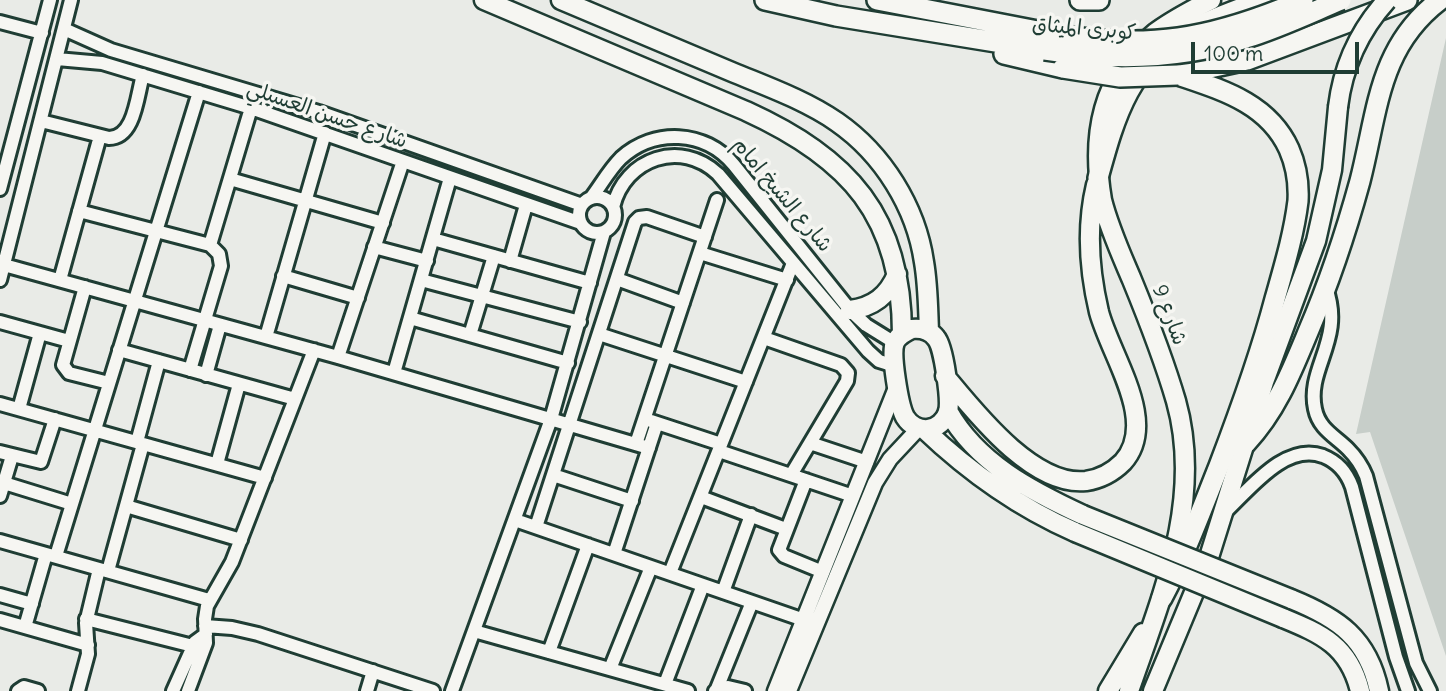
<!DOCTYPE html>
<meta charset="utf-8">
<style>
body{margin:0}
#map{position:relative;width:1446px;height:691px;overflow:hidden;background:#e9ebe7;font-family:Delius,sans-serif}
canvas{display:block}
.scale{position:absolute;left:1191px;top:42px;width:168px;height:32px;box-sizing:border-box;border:4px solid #1f3d34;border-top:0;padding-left:9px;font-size:21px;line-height:24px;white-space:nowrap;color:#1f3d34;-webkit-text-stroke:5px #f6f6f2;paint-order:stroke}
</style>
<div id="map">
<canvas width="1446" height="691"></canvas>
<div class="scale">100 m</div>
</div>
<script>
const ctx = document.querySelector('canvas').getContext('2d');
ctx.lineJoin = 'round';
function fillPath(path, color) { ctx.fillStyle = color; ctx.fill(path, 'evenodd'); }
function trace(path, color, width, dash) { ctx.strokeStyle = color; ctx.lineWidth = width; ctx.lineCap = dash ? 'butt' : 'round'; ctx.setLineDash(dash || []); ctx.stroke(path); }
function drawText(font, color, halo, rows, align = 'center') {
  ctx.font = font + ' Delius,"Playpen Sans Arabic",sans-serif'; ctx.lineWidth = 7; ctx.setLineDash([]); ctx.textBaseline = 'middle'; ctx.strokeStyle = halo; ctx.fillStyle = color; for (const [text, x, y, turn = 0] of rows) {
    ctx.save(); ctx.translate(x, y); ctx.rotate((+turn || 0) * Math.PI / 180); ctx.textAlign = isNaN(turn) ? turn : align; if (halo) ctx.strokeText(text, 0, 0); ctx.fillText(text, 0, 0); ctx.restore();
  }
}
fillPath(new Path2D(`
 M1446 38V656L1370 432 1356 434Z`), '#c7cec9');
const minor = new Path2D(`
 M0 22 42 33
 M64 29 111 50 319 112 582 205
 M57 59 102 63 251 108 581 223
 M41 121 109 138C135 138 137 95 143 75
 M230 179 383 223
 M0 189 50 0
 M579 215a18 18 0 1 1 36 0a18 18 0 1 1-36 0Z
 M591 198C601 185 609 170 621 158 654 128 705 130 734 165L850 310 866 325 895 343
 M613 207C625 158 681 139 718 174L868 351 879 361 895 366
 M79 211 210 245 219 254 221 266 190 370
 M433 239 590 283
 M210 245 251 108
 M374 247 427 261
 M700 253 787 280
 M510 261 526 205
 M4 265 338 357 649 448
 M283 276 358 298
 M617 279 683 303
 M0 280 71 0
 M60 280 100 136
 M421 280 580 322
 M85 287 63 365 69 373 109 383
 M1326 288C1345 340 1306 368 1315 409 1319 429 1335 436 1348 449 1356 457 1362 466 1366 476L1416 663 1430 691
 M410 318 568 363
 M0 322 69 341
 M599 334 746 382
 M470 335 494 256
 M266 337 325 133
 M764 338 841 365 848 373 847 381 791 475
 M119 350 295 399
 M338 357 403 161
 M394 373 450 178
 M206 375 220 325
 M0 404 265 478
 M19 409 40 333
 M651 421 721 444
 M137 442 159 361
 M810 443 867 462
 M636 444 717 200
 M719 451 853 496
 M0 452 41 462 55 419
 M217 464 239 384
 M553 475 632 501
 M806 480 779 550 784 556 823 572
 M4 483 72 504
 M0 496 12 456
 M701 497 786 529
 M126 506 241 540
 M1224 513C1250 489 1285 442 1323 456 1338 462 1347 473 1352 487L1396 657 1408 691
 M515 520 804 620
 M536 527 635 222 639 218 647 217 705 237
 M0 541 209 600
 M614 554 657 423
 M56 556 199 92
 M108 571 143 444
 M670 573 793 263
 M723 592 751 515
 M0 595 32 604
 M86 619 193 646
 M0 620 88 645
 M205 626 232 628 258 634 433 691
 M25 627 46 554
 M474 631 688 691
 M549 652 588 545
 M610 669 651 567
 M665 684 703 585
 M18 691 24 687 38 691
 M78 691 88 654 86 623 99 569
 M173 691 195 642 206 634
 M188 691 206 643 205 619 207 606 232 562 314 350
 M367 691 373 671
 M452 691 551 419 604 232
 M715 691 728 687 745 691
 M716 691 752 602`);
const tertiary = new Path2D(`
 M775 691 897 385
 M789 691 875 483 890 459 919 428`);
const secondary = new Path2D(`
 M484 0 746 111C849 158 902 216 902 334
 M561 0C618 24 675 48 732 72 768 87 805 100 837 122 883 154 916 207 924 262 928 285 928 308 929 331
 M850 310C873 307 888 296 897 274
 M912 329C922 328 930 330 936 338 944 347 951 401 948 412 945 421 937 428 928 429 919 430 910 425 905 417 899 406 890 354 895 342 899 335 905 332 912 329Z
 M945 376C975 412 1033 487 1086 481 1100 479 1113 472 1123 462 1159 422 1111 357 1099 312 1089 270 1086 227 1096 185
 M948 411C977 463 1031 491 1083 515
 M924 429C969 472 1018 507 1075 532
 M1291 599C1338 618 1368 638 1379 691
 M1283 618C1322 634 1349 646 1360 691
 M1108 691 1143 633
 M1129 691C1161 598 1204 500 1176 401 1164 360 1148 319 1132 280 1121 254 1109 228 1102 200 1091 135 1101 77 1155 33 1172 20 1192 10 1211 0
 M1153 691 1210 554 1264 382 1316 241 1332 170 1338 107`);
const primary = new Path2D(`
 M765 0 836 16 1045 50
 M877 0 1048 33
 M1080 0H1099
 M1004 54 1063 68
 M1182 74 1247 60 1407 0
 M1098 178C1115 116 1130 61 1193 29 1215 17 1240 9 1263 0
 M1246 443C1276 411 1291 373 1308 332 1329 283 1346 232 1360 181 1378 111 1378 47 1440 0
 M1162 598C1185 555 1201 511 1219 466 1240 411 1260 356 1275 299 1284 267 1294 234 1298 201 1299 183 1296 165 1289 149 1268 103 1222 90 1178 75`);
trace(minor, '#1f3d34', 18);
trace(tertiary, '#1f3d34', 19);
trace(secondary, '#1f3d34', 23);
trace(primary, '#1f3d34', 24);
trace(minor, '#f6f6f2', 12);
trace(tertiary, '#f6f6f2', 14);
trace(secondary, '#f6f6f2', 18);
trace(primary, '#f6f6f2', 19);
const secondaryBridge = new Path2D(`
 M1338 107C1343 66 1359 31 1387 0
 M1083 515 1291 599
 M1075 532 1283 618`);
const primaryBridge = new Path2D(`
 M1048 33C1147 51 1212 39 1303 0
 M1045 50C1114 61 1180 60 1246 38 1279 28 1310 13 1341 0
 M1063 68 1120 77 1178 75`);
trace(secondaryBridge, '#1f3d34', 23, []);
trace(primaryBridge, '#1f3d34', 24, []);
trace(secondaryBridge, '#f6f6f2', 18);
trace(primaryBridge, '#f6f6f2', 19);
drawText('21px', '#1f3d34', '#f6f6f2', [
 ["كوبرى الميثاق",1084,29,5],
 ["شارع حسن العسيلي",327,115,19],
 ["شارع الشيخ امام",782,195,50],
 ["شارع 9",1169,315,69]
]);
</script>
